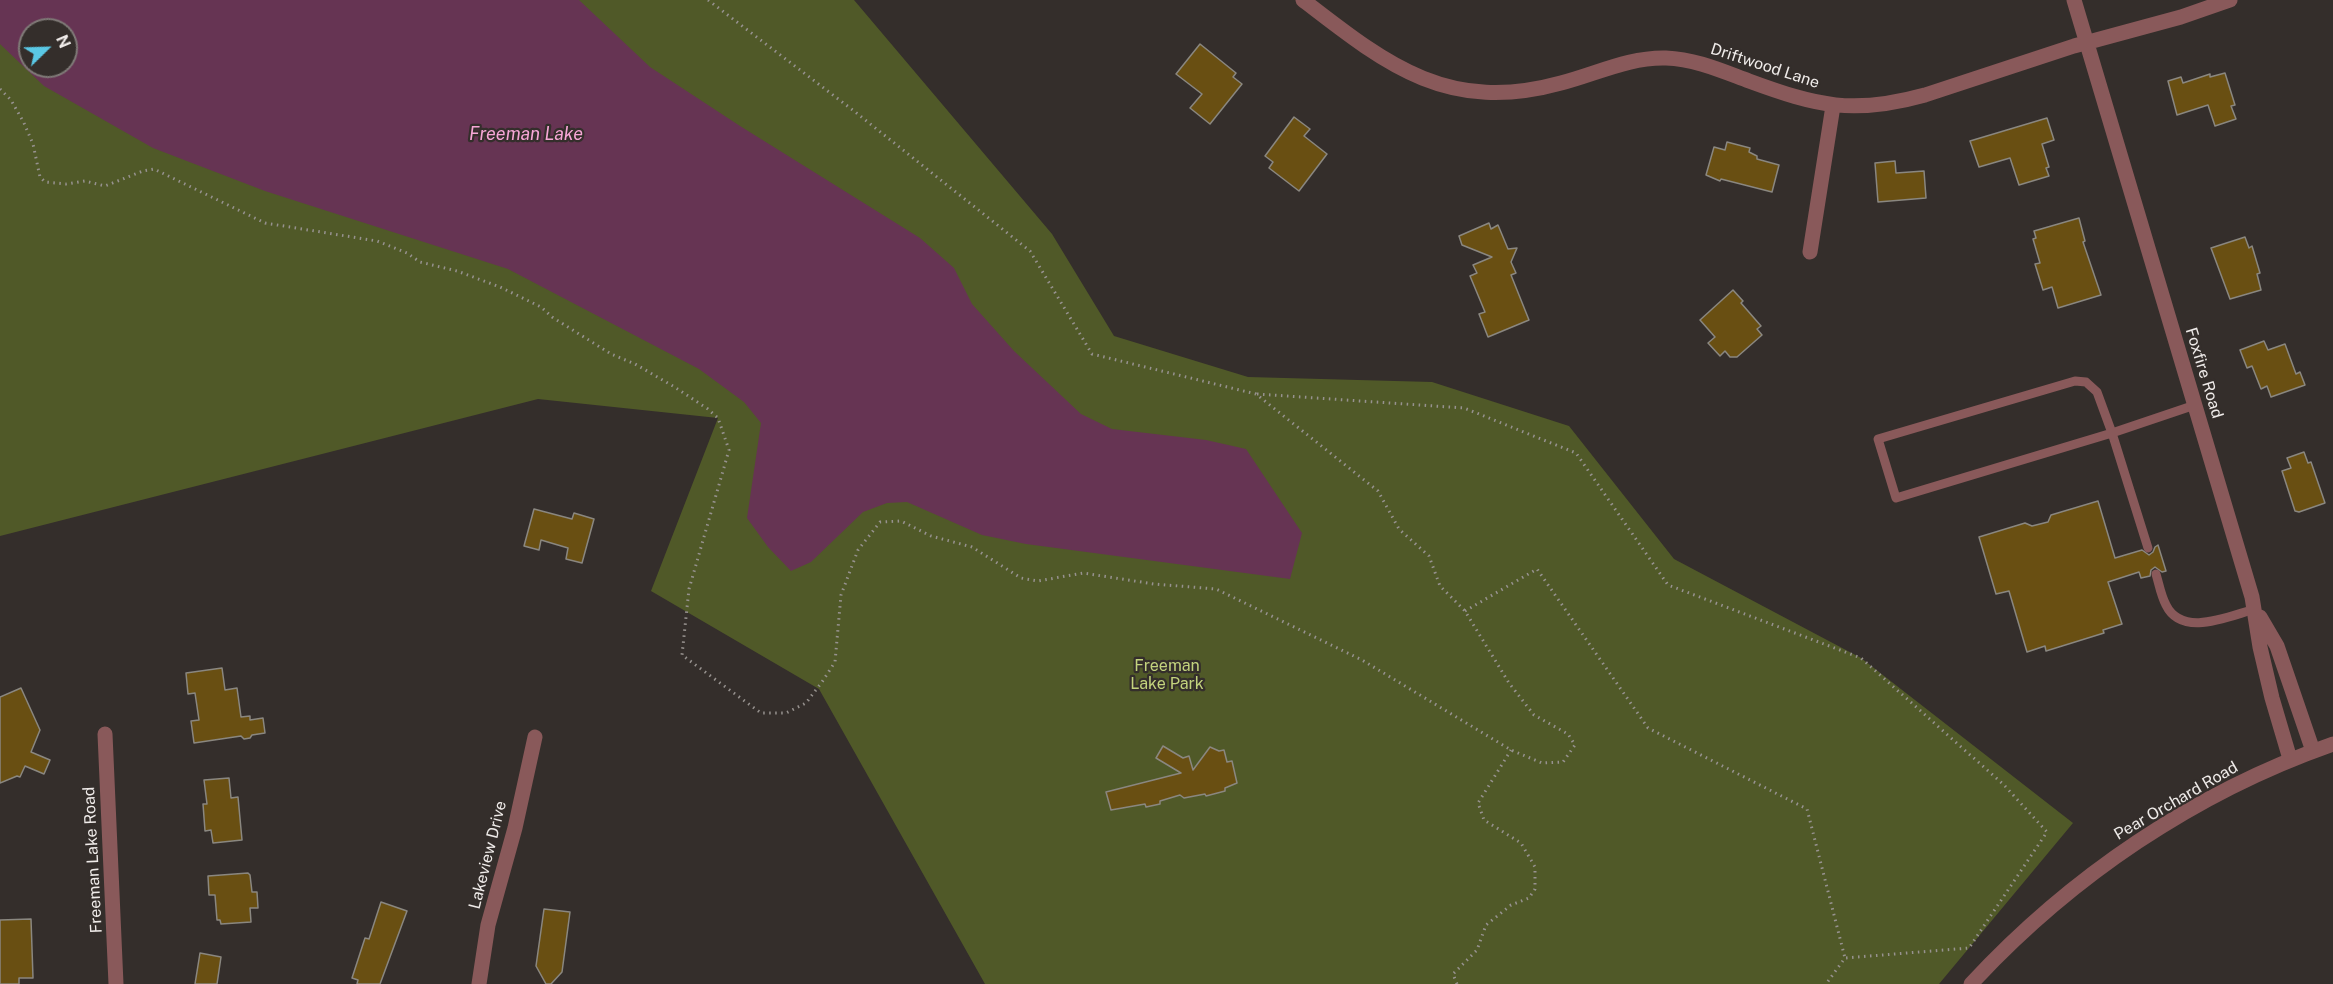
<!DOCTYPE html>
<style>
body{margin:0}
#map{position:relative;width:2333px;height:984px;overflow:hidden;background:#342e2b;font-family:"Public Sans",sans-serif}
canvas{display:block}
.north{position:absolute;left:18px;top:18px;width:60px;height:60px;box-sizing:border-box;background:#342e2b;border:2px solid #7f7a77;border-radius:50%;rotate:67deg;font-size:16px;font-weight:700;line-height:24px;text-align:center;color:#efebe9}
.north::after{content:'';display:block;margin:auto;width:21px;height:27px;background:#5ac8e5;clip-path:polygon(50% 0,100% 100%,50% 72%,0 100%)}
</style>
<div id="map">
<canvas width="2333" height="984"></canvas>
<div class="north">N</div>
</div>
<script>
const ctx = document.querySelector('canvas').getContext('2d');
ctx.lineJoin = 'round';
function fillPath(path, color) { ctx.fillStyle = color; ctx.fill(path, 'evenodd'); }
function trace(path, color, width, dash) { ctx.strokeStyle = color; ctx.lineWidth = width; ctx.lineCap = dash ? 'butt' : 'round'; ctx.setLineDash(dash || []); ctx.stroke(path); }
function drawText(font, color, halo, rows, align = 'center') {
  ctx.font = font + ' "Public Sans",sans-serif'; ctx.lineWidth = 4.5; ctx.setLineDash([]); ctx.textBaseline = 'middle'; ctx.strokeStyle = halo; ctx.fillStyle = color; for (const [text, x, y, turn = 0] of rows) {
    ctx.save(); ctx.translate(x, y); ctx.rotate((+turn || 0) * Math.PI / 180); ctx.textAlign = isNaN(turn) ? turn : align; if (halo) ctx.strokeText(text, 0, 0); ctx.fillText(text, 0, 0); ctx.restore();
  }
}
fillPath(new Path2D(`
 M0 0H854L1052 234 1114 336 1248 377 1432 382 1569 426 1674 559 1861 658 2073 823 1939 984H985L819 689 651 591 718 418 538 399 0 536ZM30 30H66V66H30Z`), '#505928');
fillPath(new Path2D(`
 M0 0H579L650 67 740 126 920 238 954 268 972 304 1014 351 1081 414 1112 429 1206 440 1246 449 1302 533 1290 579 1026 544 982 535 907 502 887 503 863 512 811 562 791 571 768 547 747 518 761 423 744 402 699 369 508 269 265 191 153 148 44 86 0 44ZM30 30H66V66H30Z`), '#663453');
const building = new Path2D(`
 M1200 44 1236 73 1233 77 1242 84 1210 124 1190 108 1202 94 1176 74Z
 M2225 73 2235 105 2231 106 2236 119 2215 126 2208 105 2177 115 2168 81 2181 77 2183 83 2210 74V77Z
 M1294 117 1310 129 1304 136 1327 154 1299 191 1269 168 1273 162 1265 156Z
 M2047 118 2054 140 2042 144 2049 167 2046 168 2049 176 2019 185 2010 158 1979 167 1970 141Z
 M1727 142 1750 148 1749 152 1757 156V159L1779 165 1772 192 1721 179 1720 181 1706 175 1714 147 1725 150Z
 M1895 161 1896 173 1924 171 1926 198 1878 202 1875 163Z
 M2079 218 2085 241 2083 242 2101 295 2058 308 2052 287 2043 290 2035 264 2040 263 2033 239 2036 238 2034 231Z
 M1489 223 1491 229 1498 225 1508 249 1517 248 1511 262 1516 273 1511 275 1529 320 1488 337 1479 314 1485 312 1470 276 1477 273 1473 265 1492 257 1462 245 1459 236Z
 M2245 237 2249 248 2252 246 2260 273 2257 274 2261 290 2230 299 2211 248Z
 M1733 290 1743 301 1741 303 1761 326 1757 329 1762 335 1737 357H1730L1725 351 1720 356 1708 343 1715 337 1700 320Z
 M2264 341 2268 350 2285 344 2296 374 2300 372 2305 385 2271 397 2267 386 2261 389 2252 366 2247 368 2240 350Z
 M2304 452 2308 463 2311 462 2325 503 2299 512 2295 511 2282 471 2291 468 2287 458Z
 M2098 501 2115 558 2142 550 2149 555 2153 552 2155 547 2158 545 2166 571 2162 572 2155 567 2151 570 2150 576 2141 578 2139 572 2108 582 2122 624 2103 630 2104 633 2046 651 2045 646 2027 652 2009 591 1996 594 1979 537 2025 523 2032 526 2048 522 2051 515Z
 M534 509 572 519 574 513 594 519 582 563 566 559 568 548 541 540 539 550 524 546Z
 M222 668 225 690 237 688 241 717 250 716V720L263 718 265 733 252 735 250 738 244 739 241 736 194 743 191 721 199 720 195 693 188 694 186 673Z
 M21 688 40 730 31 752 50 760 44 774 25 766 20 777 17 776 0 783V697Z
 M1163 746 1183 758 1189 756 1193 770 1210 747 1219 751 1224 750 1227 762 1232 761 1237 783 1225 788V791L1206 796 1205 794 1184 798 1180 795 1160 801V804L1146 807 1145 804 1111 810 1106 792 1181 773 1156 758Z
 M229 778 231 798 238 797 242 840 213 843 211 830 205 831 203 804H207L204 780Z
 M248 873 250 875 252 892H257L258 908H250L251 922 221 924 220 920H217L215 895H209L208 876Z
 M381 902 407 911 380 984H357L358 980 352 978 365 938 369 939Z
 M544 909 570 912 562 972 551 984H546L536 966Z
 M31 919 33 978H19V984H0V920Z
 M200 953 221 957 217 984H195Z`);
fillPath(building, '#694f12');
trace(building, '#8a8780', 1.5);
trace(new Path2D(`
 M0 89 11 100 24 123 33 144 40 177 45 182 66 184 85 181 105 186 143 171 154 169 265 223 377 241 407 253 420 262 457 271 500 287 541 307 552 317 611 354 635 364 673 386 708 409 718 418 729 450 689 589 682 655 761 713H786L806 703 822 682 835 662 841 595 858 550 880 522 901 521 931 536 972 547 1021 578 1038 581 1083 573 1154 584 1216 589 1362 660 1511 750 1542 763 1563 762 1575 745 1568 734 1534 715 1509 683 1465 611 1440 586 1429 556 1399 529 1378 491 1256 394 1092 354 1030 251 854 111 708 0
 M1257 394 1464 408 1576 453 1668 585 1861 658 2004 785 2047 832 1969 948 1845 958 1826 984
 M1465 611 1537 569 1648 728 1807 809 1845 958
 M1457 984 1453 974 1477 950 1486 925 1511 905 1529 898 1535 889V867L1521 843 1484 820 1478 803 1511 750`), '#97928f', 3, [1.5, 4.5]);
trace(new Path2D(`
 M2148 548 2112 433 1896 498 1878 439 2075 381 2086 382 2097 392 2112 433 2195 405
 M2156 574C2159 584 2161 596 2166 605 2182 638 2229 616 2255 609`), '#89595a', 9);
trace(new Path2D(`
 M1303 0C1387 65 1448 114 1561 83 1596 74 1629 57 1666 58 1695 59 1722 71 1749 81 1817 106 1853 115 1925 95L2074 46 2181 17 2230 0
 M2074 0 2252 597 2260 647 2272 698 2290 759
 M1810 252 1833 106
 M2260 617 2277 646 2313 751
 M105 734 116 984
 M479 984 488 925 515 828 535 737
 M1971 984C2070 877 2195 792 2333 744`), '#89595a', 15);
drawText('16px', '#efebe9', '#342e2b', [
 ["Driftwood Lane",1765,66,18],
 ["Foxfire Road",2204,373,73],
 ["Pear Orchard Road",2176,801,-30],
 ["Lakeview Drive",488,855,-76],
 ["Freeman Lake Road",93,860,-93]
]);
drawText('16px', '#c3d37d', '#342e2b', [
 ["Freeman",1167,666],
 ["Lake Park",1167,684]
]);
drawText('italic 18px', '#f6a6d6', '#342e2b', [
 ["Freeman Lake",526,134]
]);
</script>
